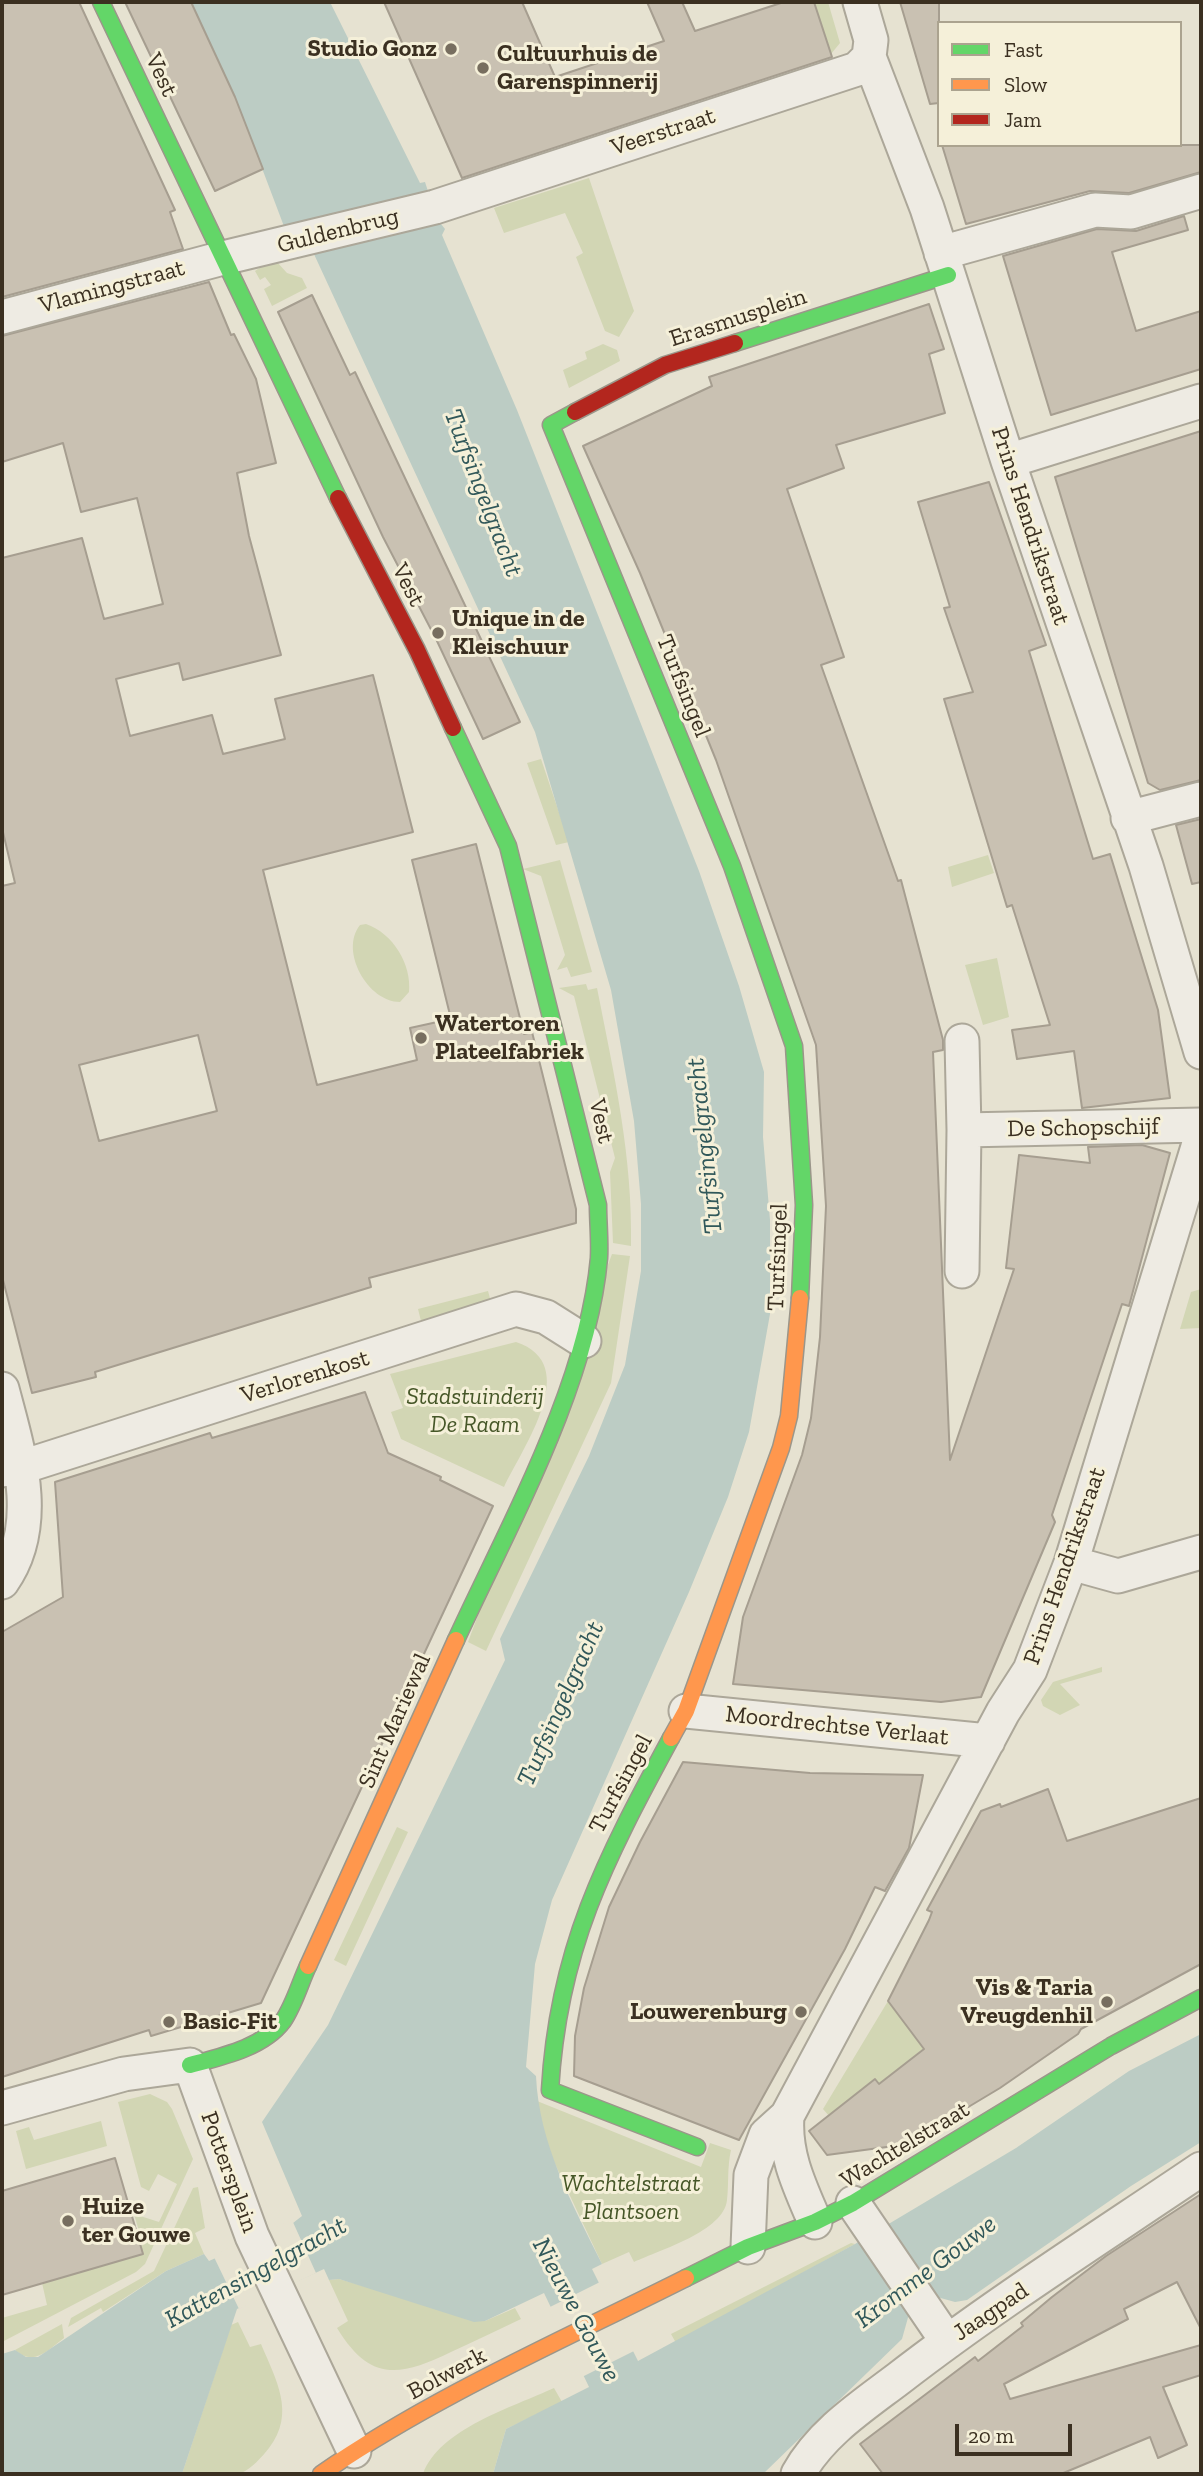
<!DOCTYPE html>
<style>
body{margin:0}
#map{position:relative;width:1203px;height:2476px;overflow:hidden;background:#e6e2d1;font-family:"Zilla Slab",serif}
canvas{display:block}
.frame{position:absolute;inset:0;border:4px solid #3b3021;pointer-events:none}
.legend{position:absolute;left:937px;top:21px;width:245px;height:126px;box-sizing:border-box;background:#f5f0d9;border:2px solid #aba38f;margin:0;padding:9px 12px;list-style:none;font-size:21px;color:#3b3021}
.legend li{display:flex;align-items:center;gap:14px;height:35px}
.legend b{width:35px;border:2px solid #aba38f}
.scale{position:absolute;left:955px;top:2424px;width:117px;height:32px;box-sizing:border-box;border:4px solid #3b3021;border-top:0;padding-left:9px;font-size:21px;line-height:24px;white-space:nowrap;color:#3b3021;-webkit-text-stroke:5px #f5f0d9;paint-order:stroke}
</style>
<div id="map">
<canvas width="1203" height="2476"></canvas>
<div class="frame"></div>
<ul class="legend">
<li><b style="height:9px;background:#63d668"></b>Fast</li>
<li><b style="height:9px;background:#ff974d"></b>Slow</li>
<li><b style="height:9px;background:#b3261e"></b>Jam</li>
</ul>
<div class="scale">20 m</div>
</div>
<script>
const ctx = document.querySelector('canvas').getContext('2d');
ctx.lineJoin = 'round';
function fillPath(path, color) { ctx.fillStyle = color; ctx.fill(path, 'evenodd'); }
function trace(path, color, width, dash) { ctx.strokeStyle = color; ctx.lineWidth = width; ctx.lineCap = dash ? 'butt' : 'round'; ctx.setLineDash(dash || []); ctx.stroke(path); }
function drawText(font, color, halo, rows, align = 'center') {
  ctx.font = font + ' "Zilla Slab",serif'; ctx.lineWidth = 6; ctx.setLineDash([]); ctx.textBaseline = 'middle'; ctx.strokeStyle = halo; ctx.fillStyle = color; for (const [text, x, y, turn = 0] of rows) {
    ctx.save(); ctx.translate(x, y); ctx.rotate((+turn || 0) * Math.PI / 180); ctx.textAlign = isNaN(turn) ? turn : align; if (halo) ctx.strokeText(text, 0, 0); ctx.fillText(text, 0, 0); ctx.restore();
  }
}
fillPath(new Path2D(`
 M814 2H828L840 43 831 54Z
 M589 178 634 311 619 337 605 331 576 257 583 253 565 213 504 233 494 208Z
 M277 262 287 273 302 278 307 288 272 306 264 289 271 285 265 277 260 280 255 271 265 264Z
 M603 344 617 350 620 361 569 388 563 370 587 359 585 352Z
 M541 759 569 842 556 845 527 763Z
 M988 855 994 873 952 887 948 867Z
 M560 860 592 972 571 977 567 967 557 970 565 955 541 876 523 869Z
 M366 924C393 933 412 965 409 992L400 1002C368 1002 339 951 360 925Z
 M997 958 1009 1017 983 1025 965 965Z
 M586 984 588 990 597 988C614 1074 633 1158 631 1246L613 1243 610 1172 615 1158 574 996 559 988Z
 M612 1254 630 1256 611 1383 486 1651 468 1642Z
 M1201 1289V1328L1180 1329 1191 1292Z
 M488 1291 491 1302 421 1321 418 1309Z
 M516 1342C583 1364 523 1447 504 1487L401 1439 391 1412 403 1408 390 1374Z
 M1102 1667V1672L1060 1684 1080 1705 1060 1715 1043 1706 1041 1700 1053 1682Z
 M397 1827 408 1832 346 1966 334 1960Z
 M888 2001 924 2048 879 2084 875 2080 835 2123 823 2109Z
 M150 2094 167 2102 172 2109 193 2159 145 2264 136 2272 2 2342V2318L47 2305 40 2274 143 2245 134 2214 159 2222 177 2184 158 2174 149 2191 141 2187 118 2102Z
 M537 2101 701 2167 710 2143 731 2150C727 2168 729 2183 727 2200 724 2231 660 2250 634 2262L629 2252 602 2264 548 2149Z
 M101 2121 107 2146 26 2169 16 2131 29 2127 34 2140Z
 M198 2187 205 2228 195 2233 204 2254 166 2271 103 2312 101 2308 68 2327 71 2318 154 2271 193 2188Z
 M851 2243 855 2244 676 2343 671 2334Z
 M339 2279 485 2321 515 2308 521 2319C498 2330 475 2341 451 2352 399 2377 370 2382 337 2328L348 2321 329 2280Z
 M238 2322 250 2347 261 2344C276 2380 296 2413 269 2448 262 2457 251 2469 241 2473 230 2476 195 2474 182 2474L231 2325Z
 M62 2324 64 2338C48 2350 34 2367 15 2350Z
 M554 2388 562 2402 506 2429 493 2474H423C439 2429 513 2407 554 2388Z`), '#d2d6b4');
fillPath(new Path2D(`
 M191 2H330L420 183 425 182 437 219 445 229 442 235 517 410 699 871 739 986 764 1072 763 1137 770 1220V1314L749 1432 728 1497 689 1592 552 1900 535 1964 526 2067 536 2076C539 2144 572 2203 602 2264L592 2269 638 2361 855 2244 1016 2148 1129 2071 1201 2034V2142L1131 2186 967 2300 955 2302 937 2297 909 2314 902 2339 763 2474H493L506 2429 589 2387 544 2293 485 2321 474 2322 339 2279 329 2280 324 2269 237 2309 182 2474H2V2354L15 2350 26 2357H38L166 2271 204 2254 209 2261 293 2223 302 2216 262 2122 328 2025 505 1660 500 1639 589 1456 625 1365 641 1271V1204L634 1121 611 990 535 732 313 252 285 229 235 97Z`), '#bcccc4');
fillPath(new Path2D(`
 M292 2220 316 2273 239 2309 213 2255Z
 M602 2281 636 2350 582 2377 548 2308Z`), '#e6e2d1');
const building = new Path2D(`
 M2 2H79L175 210 170 212 183 249 2 297Z
 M125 2H191L235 97 263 169 215 191Z
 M384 2H522L555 77 664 41 647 2H682L695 31 784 2H814L832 57 462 178Z
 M900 2H939V103L930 104Z
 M942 145H1201V172L1129 193 1090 191 966 224Z
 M1184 216 1188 230 1112 252 1136 331 1201 311V369L1051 415 1003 256 1097 229 1136 231Z
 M209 282 231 335 234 334 256 379 276 463 237 473 249 536 281 655 183 680 179 663 116 679 130 736 212 715 223 754 285 739 275 699 373 675 413 832 263 870 317 1085 417 1060 410 1028 451 1019 412 860 476 844 524 1034 532 1032 576 1209V1223L369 1278 371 1287 95 1372 96 1377 32 1393 2 1276V886L15 883 2 828V558L82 538 104 619 163 604 137 498 81 512 63 443 2 462V336ZM198 1035 217 1111 99 1141 79 1065Z
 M312 295 350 375 355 372 520 722 483 739 437 641 383 537 278 312Z
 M929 304 944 349 929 354 945 413 836 445 844 468 787 489 844 657 821 665 898 881 901 880 943 1040V1050L933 1052 950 1460 1014 1269 1006 1268 1019 1155 1090 1163 1088 1147 1142 1145 1170 1153 1129 1306 1122 1304 1052 1515 1055 1522 981 1697 941 1702 733 1684 743 1617 802 1455 811 1418 820 1337 826 1206 816 1045 716 760 640 573 583 446 712 386 709 377Z
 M1201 431V780L1160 790 1148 783 1055 477Z
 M989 482 1046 645 1029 651 1093 859 1110 854 1158 1010 1170 1098 1082 1108 1074 1051 1017 1059 1012 1030 1050 1025 1012 905 1007 907 944 699 973 692 944 608 950 607 918 502Z
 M1201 819V882L1192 884 1176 825Z
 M365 1392 388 1453 441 1477 440 1480 493 1506 261 2003 151 2036 149 2030 2 2077V1632L63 1597 55 1482 210 1433 212 1438Z
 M683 1762 810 1773 923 1775 909 1848 885 1891 875 1887 845 1949 739 2140 574 2076 575 2036 584 1988 609 1907 640 1842Z
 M1048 1789 1067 1841 1201 1798V1964L1081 2029 1078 2034 1000 2088 935 2127 894 2146 827 2155 809 2131 875 2079 879 2084 924 2049 888 2001 929 1920 932 1912 927 1910 981 1811 1000 1804 1001 1807Z
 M115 2158 143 2254 2 2295V2191Z
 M1201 2194V2329L1177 2282 1124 2309 1128 2319 1004 2384 1010 2399 1201 2345V2375L1163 2387 1187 2445 1158 2458 1150 2437 1061 2474H883L860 2444 975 2357 978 2361 1023 2326 1021 2323 1052 2297 1106 2256Z`);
fillPath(building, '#c9c1b2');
trace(building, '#a69e90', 2);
const street = new Path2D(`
 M860 2 871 40 869 57 927 208 1008 461 1146 866 1201 1052
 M941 253 1095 210 1131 212 1201 191
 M2 317 223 258 435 207 857 69 869 57
 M1008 461 1201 401
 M1128 818 1201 799
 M962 1041 964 1130
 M962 1271 964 1130 1201 1125
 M2 1389C18 1450 43 1525 2 1582
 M2 1470 22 1467 516 1309 546 1317 584 1341
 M1071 1563 1118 1576 1201 1552
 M686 1711 988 1741
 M2 2108 124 2074 190 2065 252 2236 354 2451
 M787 2116C784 2155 800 2187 815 2222
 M853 2203 947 2341
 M748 2247 751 2175 766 2135 787 2116 1003 1712 1030 1670 1071 1563 1201 1137
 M798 2474C821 2433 861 2407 898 2379 995 2304 1099 2238 1201 2169`);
const fast = new Path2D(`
 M101 2 338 498
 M735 343 948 275
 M575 412 551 425 732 866 794 1046 804 1205 800 1298
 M453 728 508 846 598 1205C598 1222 600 1241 599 1258 588 1384 509 1525 456 1640
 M671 1738C605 1860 558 1949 550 2090L697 2147
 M190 2065C220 2057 263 2048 283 2021 294 2005 300 1983 308 1966
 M686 2278 748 2247 815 2222 853 2203 1111 2046 1201 1998`);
const slow = new Path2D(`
 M671 1738 686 1711 781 1448 789 1416 800 1298
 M308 1966 456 1640
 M321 2474C434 2396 563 2340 686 2278`);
const jam = new Path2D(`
 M575 412 665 365 735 343
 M338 498 417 650 453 728`);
trace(street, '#aca799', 37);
trace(fast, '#9b968a', 19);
trace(slow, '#9b968a', 19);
trace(jam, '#9b968a', 19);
trace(street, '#eeebe3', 33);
trace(fast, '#63d668', 16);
trace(slow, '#ff974d', 16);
trace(jam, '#b3261e', 16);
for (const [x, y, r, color] of [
 [451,49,7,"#776e5f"],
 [483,68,7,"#776e5f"],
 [438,633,7,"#776e5f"],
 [421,1038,7,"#776e5f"],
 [1107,2002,7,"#776e5f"],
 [801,2012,7,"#776e5f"],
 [169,2022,7,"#776e5f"],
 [68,2221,7,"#776e5f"]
]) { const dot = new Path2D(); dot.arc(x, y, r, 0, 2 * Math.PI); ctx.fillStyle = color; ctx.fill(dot); trace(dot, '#f5f0d9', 2.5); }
drawText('bold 24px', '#3b3021', '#f5f0d9', [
 ["Studio Gonz",437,49,"right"],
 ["Cultuurhuis de",497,54],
 ["Garenspinnerij",497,82],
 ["Unique in de",452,619],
 ["Kleischuur",452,647],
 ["Watertoren",435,1024],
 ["Plateelfabriek",435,1052],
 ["Vis & Taria",1093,1988,"right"],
 ["Vreugdenhil",1093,2016,"right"],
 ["Louwerenburg",787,2012,"right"],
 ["Basic-Fit",183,2022],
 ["Huize",82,2207],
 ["ter Gouwe",82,2235]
], 'left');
drawText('24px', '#3b3021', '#f5f0d9', [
 ["Vest",161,75,65],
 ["Veerstraat",663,132,-18],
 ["Guldenbrug",338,231,-14],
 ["Vlamingstraat",112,287,-15],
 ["Erasmusplein",738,318,-18],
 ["Prins Hendrikstraat",1030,526,72],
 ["Vest",408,585,63],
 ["Turfsingel",683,686,68],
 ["Vest",601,1121,77],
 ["De Schopschijf",1083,1128,-1],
 ["Turfsingel",778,1257,-88],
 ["Verlorenkost",305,1377,-17],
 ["Prins Hendrikstraat",1065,1566,-71],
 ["Sint Mariewal",395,1721,-66],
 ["Moordrechtse Verlaat",837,1726,6],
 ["Turfsingel",621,1784,-62],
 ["Wachtelstraat",905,2145,-31],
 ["Pottersplein",229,2172,70],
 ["Jaagpad",991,2312,-34],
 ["Bolwerk",447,2374,-28]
]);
drawText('italic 24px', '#465728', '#f5f0d9', [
 ["Stadstuinderij",475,1397],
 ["De Raam",475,1425],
 ["Wachtelstraat",631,2184],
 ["Plantsoen",631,2212]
]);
drawText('italic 26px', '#31585a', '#f5f0d9', [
 ["Turfsingelgracht",483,493,69],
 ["Turfsingelgracht",705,1146,-96],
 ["Turfsingelgracht",561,1704,-66],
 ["Kromme Gouwe",926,2272,-37],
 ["Kattensingelgracht",256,2273,-29],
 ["Nieuwe Gouwe",576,2310,62]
]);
</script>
